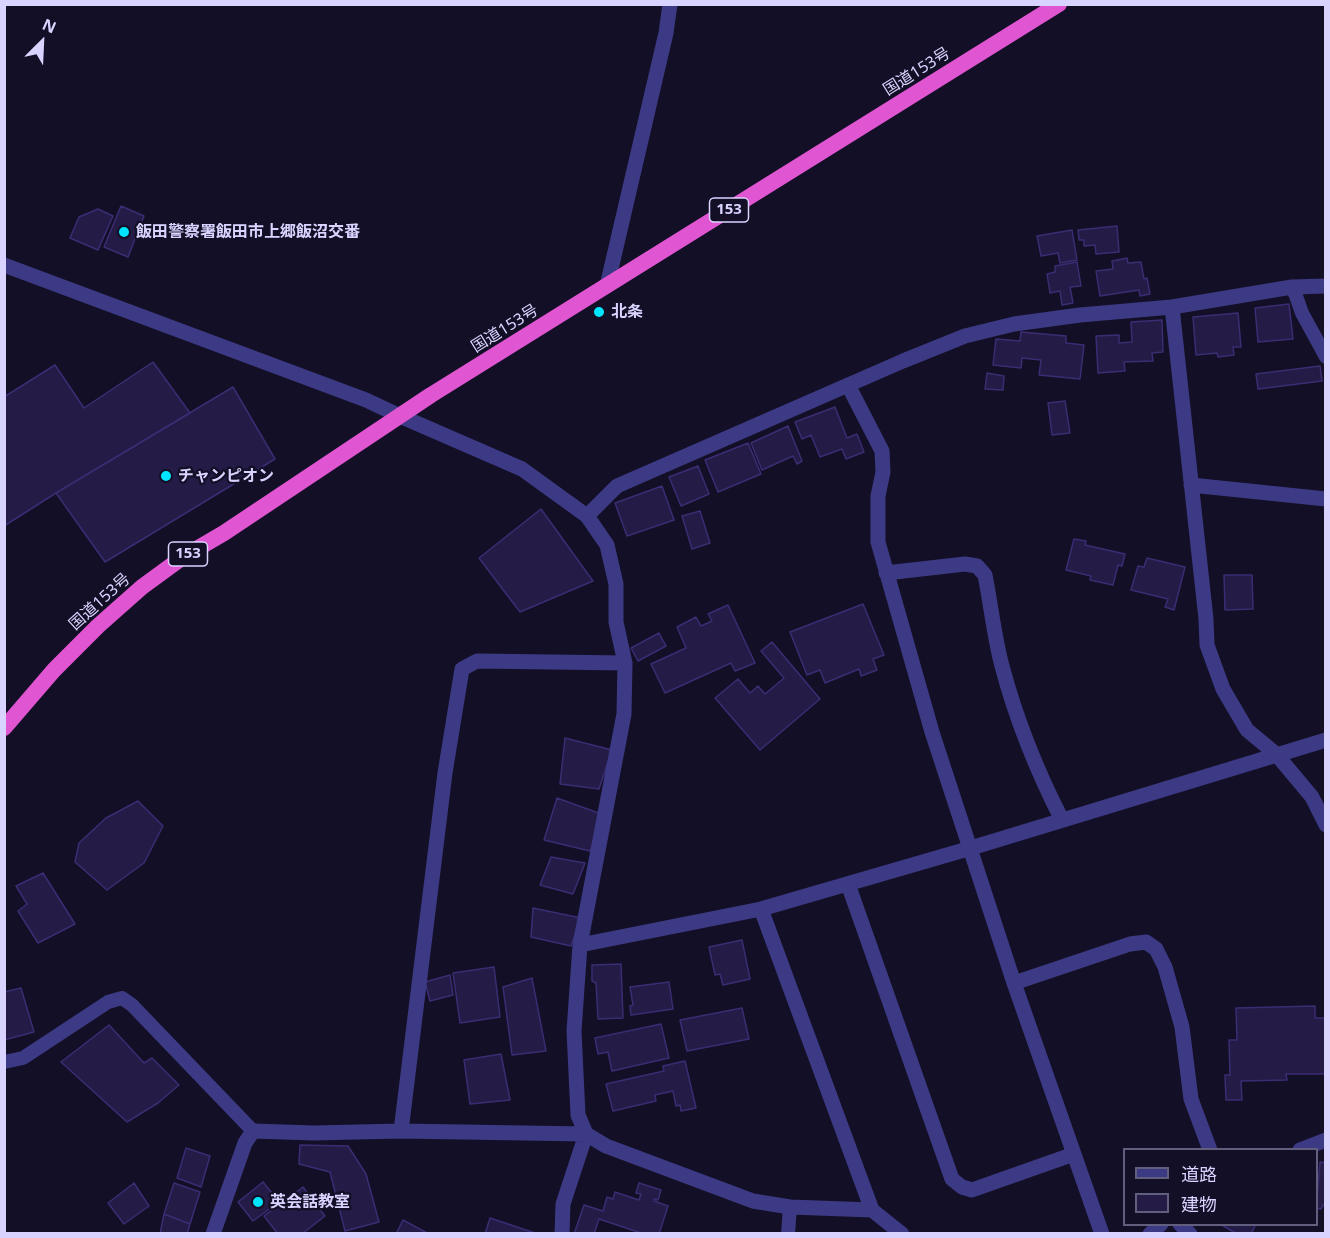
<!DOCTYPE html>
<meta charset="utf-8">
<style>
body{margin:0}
#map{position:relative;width:1330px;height:1238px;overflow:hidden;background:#130f26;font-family:"Noto Sans","Noto Sans JP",sans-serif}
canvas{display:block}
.frame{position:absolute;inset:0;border:6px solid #d9d4ff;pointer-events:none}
.legend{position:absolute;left:1123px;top:1148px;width:195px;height:78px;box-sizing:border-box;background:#130f26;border:2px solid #625e7d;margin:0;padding:8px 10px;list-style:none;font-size:18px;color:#d9d4ff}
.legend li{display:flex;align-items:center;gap:12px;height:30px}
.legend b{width:30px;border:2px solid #625e7d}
.north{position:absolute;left:12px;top:12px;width:60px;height:60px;-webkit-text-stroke:4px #130f26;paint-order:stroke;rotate:24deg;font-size:16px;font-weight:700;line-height:24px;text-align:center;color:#d9d4ff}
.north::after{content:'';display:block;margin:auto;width:21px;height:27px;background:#d9d4ff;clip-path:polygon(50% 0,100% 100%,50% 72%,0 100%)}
</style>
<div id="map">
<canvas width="1330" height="1238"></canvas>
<div class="frame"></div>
<ul class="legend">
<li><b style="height:8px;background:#3d3a85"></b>道路</li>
<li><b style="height:16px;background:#241b47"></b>建物</li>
</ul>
<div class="north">N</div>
</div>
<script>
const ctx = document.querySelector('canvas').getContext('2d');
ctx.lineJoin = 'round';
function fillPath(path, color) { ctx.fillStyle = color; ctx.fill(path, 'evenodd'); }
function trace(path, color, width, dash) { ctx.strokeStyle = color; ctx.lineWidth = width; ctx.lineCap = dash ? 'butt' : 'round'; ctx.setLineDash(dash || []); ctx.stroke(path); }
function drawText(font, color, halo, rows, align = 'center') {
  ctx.font = font + ' "Noto Sans","Noto Sans JP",sans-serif'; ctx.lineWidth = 4.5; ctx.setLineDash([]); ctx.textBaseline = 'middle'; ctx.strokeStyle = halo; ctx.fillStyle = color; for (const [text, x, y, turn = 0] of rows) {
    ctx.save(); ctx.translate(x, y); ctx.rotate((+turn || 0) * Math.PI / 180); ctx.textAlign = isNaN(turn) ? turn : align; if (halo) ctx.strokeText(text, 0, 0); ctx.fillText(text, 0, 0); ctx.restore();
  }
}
const building = new Path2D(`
 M121 206 144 216 128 257 104 247Z
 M98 209 113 216 98 250 70 238 79 217Z
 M1117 226 1119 252 1096 254 1095 245 1084 246V240H1079L1078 230Z
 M1072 230 1077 260 1060 263 1058 253 1041 256 1037 236Z
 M1127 258 1128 263 1141 262 1144 279 1147 278 1150 294 1140 296 1139 290 1100 296 1096 271 1113 269 1112 261Z
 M1077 262 1081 286 1070 287 1073 303 1062 305 1060 291 1050 293 1047 274 1055 272V266Z
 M1289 304 1293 339 1258 342 1255 308Z
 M1238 313 1241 347H1233L1234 355 1218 357 1217 353 1196 355 1193 317Z
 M1162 320 1163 352 1152 353 1153 361 1124 362 1125 371 1098 373 1096 336 1119 335V343L1132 342 1131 322Z
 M1021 332 1066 336V343L1084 345 1080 379 1039 375 1041 360 1022 358 1021 368 993 365 996 339 1020 341Z
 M153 362 190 413 56 493 4 526V397L55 365 84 408Z
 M1320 366 1322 381 1258 389 1256 374Z
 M987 373 1004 376 1003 390 985 389Z
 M233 387 275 459 105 562 56 493Z
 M1065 401 1070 433 1052 435 1048 403Z
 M835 407 847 438 857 434 864 452 846 459 842 449 820 457 811 435 802 439 795 422Z
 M788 426 802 461 797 464 793 456 762 470 751 443Z
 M748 443 761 474 718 492 705 460Z
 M698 466 709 494 681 506 669 477Z
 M662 486 674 520 627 536 615 503Z
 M541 509 593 581 520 612 479 558Z
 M700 511 710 543 692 549 682 516Z
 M1074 539 1086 541 1085 545 1125 554 1122 566 1118 565 1113 585 1090 580 1091 576 1066 570Z
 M1147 558 1185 567 1174 610 1165 607 1168 599 1131 590 1138 566 1144 567Z
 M1224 575H1252L1253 609 1225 610Z
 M863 604 884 655 873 659 877 670 861 676 859 669 825 683 820 670 807 675 790 632Z
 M728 605 755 663 735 671 731 663 665 693 651 664 686 648 677 627 696 617 701 626 712 621 708 614Z
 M659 633 666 646 638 661 631 648Z
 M772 642 820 699 760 750 715 698 738 679 750 693 758 686 765 694 784 678 761 651Z
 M565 738 612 750 599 789 560 784Z
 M557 798 604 815 590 851 544 840Z
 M138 801 163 826 144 863 107 890 75 862 79 843 106 818Z
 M551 857 585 863 573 894 540 885Z
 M43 873 75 924 38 943 18 911 27 904 16 886Z
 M533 908 581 918 571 946 531 937Z
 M742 940 750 979 723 985 720 974 715 975 709 947Z
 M621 964 623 1018 598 1019 596 983 592 981V965Z
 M494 967 500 1017 460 1023 453 973Z
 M450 975 453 995 430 1001 425 982Z
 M532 978 546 1051 512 1055 503 987Z
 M669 982 673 1009 631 1015 630 1006 633 1005 630 987Z
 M21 988 34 1032 4 1040V992Z
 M1315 1006V1018H1326V1074H1286L1287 1080 1241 1081 1242 1100H1226L1225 1075H1230L1229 1040H1237L1236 1008Z
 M742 1008 749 1039 687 1051 680 1020Z
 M661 1024 669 1058 612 1071 608 1052 598 1054 595 1038Z
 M109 1025 144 1063 152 1058 179 1085 158 1103 127 1122 61 1062Z
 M501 1054 510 1100 470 1104 464 1060Z
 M685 1061 696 1108 681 1111 680 1105 676 1106 673 1091 655 1095 656 1101 613 1111 606 1084 664 1071 663 1066Z
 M300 1145 348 1146 366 1174 379 1222 345 1231 330 1172 299 1164Z
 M186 1148 210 1156 201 1187 177 1178Z
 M1320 1162 1326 1163V1206L1323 1205 1321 1209 1316 1208Z
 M263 1182 279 1202 253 1221 238 1202Z
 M134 1183 149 1206 124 1224 108 1203Z
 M174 1183 200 1192 190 1224 164 1214Z
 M639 1183 661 1190 658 1200 654 1199V1201L668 1206 659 1234H644L599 1219 594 1234H574L584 1205 603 1211 607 1197 613 1199 615 1192 639 1200 641 1194 636 1193Z
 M303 1187 325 1216 302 1234H278L264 1216Z
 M164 1214 190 1224 187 1234H160Z
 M490 1218 538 1234H485Z
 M403 1220 429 1234H396Z
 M1220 1224H1256L1251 1234H1237Z`);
fillPath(building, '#241b47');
trace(building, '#3b2d73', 1.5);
trace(new Path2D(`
 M1292 287 1296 296 1302 313 1326 357
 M4 1062 23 1058 108 1002 122 998 132 1005 253 1131
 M788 1234 790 1207`), '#3d3a85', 14);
trace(new Path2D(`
 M607 286 666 33 670 4
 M1172 307 1206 619 1207 645 1223 689 1247 730 1276 754 1312 797 1326 825
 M848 385 882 451 883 472 878 496V542L932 732 1014 983 1102 1234
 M400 416 522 469 587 516 607 545 616 584V622L625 663 624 714 580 945 574 1031 578 1115 586 1134 563 1204 562 1234
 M1191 485 1326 499
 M587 516 617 486 903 361 965 336 1014 324 1080 315 1172 307 1292 287 1326 286
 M886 573 965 564 977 566 985 575C991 605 994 636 1002 666 1016 719 1037 771 1062 820
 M848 884 952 1179 962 1187 972 1190 1074 1154
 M761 909 872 1210
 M580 945 761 909 971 848 1326 740
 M1014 983 1130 944 1146 942 1156 949 1165 967 1182 1027 1191 1099 1210 1150
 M401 1131 445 773 462 669 477 661 625 663
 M1300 1150 1326 1140
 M1180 1224 1190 1234
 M213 1234 245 1143 253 1131 314 1133 401 1131 586 1134 606 1146 753 1201 790 1207 872 1210 902 1234
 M1150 1234 1161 1224`), '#3d3a85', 15);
trace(new Path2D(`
 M4 265 366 400 400 416`), '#3d3a85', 15);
trace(new Path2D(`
 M4 728 54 670 98 626 142 587 183 557 224 533 431 395 1059 4`), '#e055d1', 16);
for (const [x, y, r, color] of [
 [124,232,6,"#00e5ff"],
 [599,312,6,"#00e5ff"],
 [166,476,6,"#00e5ff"],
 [258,1202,6,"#00e5ff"]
]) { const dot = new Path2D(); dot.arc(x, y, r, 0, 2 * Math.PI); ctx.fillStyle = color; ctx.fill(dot); trace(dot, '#130f26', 2); }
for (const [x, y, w] of [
 [729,210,39],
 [188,554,39]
]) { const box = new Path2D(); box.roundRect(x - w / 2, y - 12, w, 24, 4.5); ctx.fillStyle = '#130f26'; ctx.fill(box); trace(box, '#d9d4ff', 1.5); }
drawText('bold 15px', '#d9d4ff', null, [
 ["153",729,210],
 ["153",188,554]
]);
drawText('16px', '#d9d4ff', '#130f26', [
 ["国道153号",917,72,-32],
 ["国道153号",505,329,-32],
 ["国道153号",100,602,-42]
]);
drawText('bold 16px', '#d9d4ff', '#130f26', [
 ["飯田警察署飯田市上郷飯沼交番",136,232],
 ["北条",611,312],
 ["チャンピオン",178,476],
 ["英会話教室",270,1202]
], 'left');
</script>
